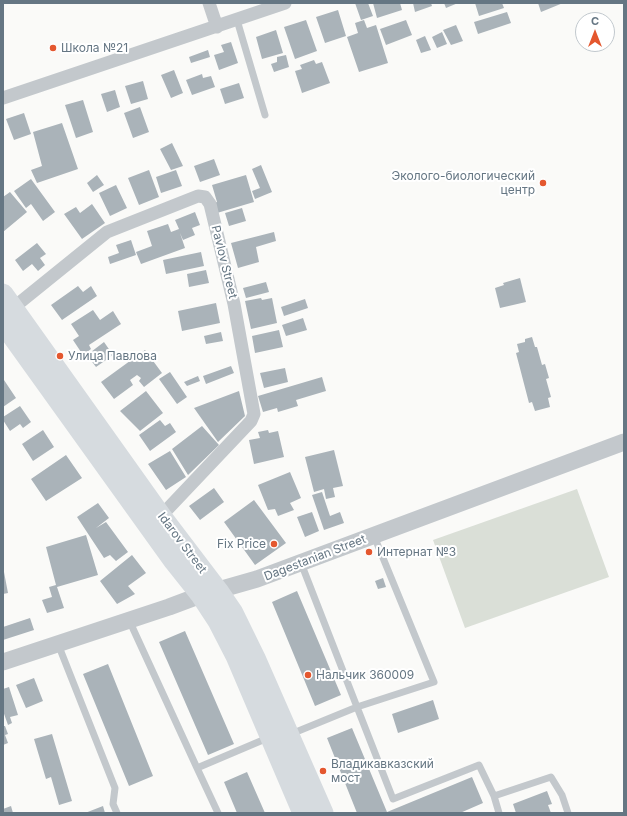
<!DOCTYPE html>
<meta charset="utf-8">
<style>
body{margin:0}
#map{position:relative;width:627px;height:816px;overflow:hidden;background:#fafaf8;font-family:Inter,sans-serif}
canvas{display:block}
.frame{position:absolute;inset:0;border:4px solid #657683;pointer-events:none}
.north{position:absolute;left:575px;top:12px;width:40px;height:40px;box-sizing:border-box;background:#fff;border:1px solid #c1c8cd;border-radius:50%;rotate:0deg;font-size:11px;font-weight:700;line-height:16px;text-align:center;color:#657683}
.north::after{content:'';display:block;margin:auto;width:14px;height:18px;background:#e4572e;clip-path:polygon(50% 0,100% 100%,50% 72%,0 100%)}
</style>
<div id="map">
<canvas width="627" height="816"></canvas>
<div class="frame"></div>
<div class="north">С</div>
</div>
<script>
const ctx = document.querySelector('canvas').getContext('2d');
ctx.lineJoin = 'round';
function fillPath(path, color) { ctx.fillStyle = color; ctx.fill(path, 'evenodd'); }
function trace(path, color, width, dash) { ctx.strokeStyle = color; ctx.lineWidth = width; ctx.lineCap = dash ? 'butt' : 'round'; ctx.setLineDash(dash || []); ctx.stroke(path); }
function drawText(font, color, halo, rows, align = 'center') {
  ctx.font = font + ' Inter,sans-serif'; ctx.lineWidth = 4; ctx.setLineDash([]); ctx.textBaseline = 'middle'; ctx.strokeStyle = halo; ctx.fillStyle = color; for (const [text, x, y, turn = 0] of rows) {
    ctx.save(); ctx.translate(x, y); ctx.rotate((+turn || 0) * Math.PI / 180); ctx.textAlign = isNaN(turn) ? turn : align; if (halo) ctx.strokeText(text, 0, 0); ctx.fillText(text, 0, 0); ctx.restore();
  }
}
fillPath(new Path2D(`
 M577 489 609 577 465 628 433 540Z`), '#dadfd7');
fillPath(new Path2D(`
 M355 3H368L373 16 361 20Z
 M373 3H400L402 10 377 18Z
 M413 3H431L432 6 415 12Z
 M444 3H458L446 8Z
 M475 3H502L504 8 479 16Z
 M538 3H563L541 12Z
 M338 10 346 36 325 43 316 17Z
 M507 12 511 23 478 34 474 22Z
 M306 20 317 51 295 59 284 27Z
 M364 20 367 28 376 25 388 63 359 72 347 37 358 33 355 23Z
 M406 20 412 35 386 45 380 29Z
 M456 25 463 41 451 45 443 30Z
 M276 30 283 53 262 59 256 37Z
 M442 32 447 44 437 48 432 37Z
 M425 36 431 50 421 53 416 40Z
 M231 42 238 63 219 70 214 55 224 52 221 45Z
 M208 50 210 57 191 63 189 57Z
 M286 55 289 67 274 72 271 64 277 62V57Z
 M314 60 316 64 322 62 330 83 302 93 295 71 302 69 300 65Z
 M174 70 183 93 171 98 161 75Z
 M202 74 203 78 211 76 215 87 192 95 186 80Z
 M143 81 148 99 131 104 125 86Z
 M239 83 244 98 225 104 220 89Z
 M115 90 120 107 107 112 101 94Z
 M83 100 93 132 76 138 65 105Z
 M140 107 149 132 133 138 124 113Z
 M24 113 31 134 14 140 6 119Z
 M62 123 78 169 37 183 31 170 42 166 33 132Z
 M172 143 183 166 171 170 160 149Z
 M214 159 220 175 200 182 194 166Z
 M261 165 272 192 255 199 252 191 260 188 252 169Z
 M149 170 159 197 139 205 128 178Z
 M176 170 182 186 161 193 156 177Z
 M97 175 104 185 93 192 87 183Z
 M246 175 254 202 217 213 214 203 217 202 212 185Z
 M31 179 55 212 43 221 31 204 26 208 14 191Z
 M116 185 127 208 110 216 99 193Z
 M10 192 27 212 3 232V197Z
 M92 204 105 223 82 239 64 214 76 207 80 213Z
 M242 208 246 221 229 226 225 213Z
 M195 212 200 225 192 228 195 235 183 240 180 233 185 248 141 264 136 252 152 246 147 231 168 224 171 232 179 229 175 220Z
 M274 232 276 241 256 247 259 262 238 268 231 243Z
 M131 240 136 255 110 264 108 257 119 253 116 245Z
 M37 243 46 254 40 258 45 265 38 271 32 264 23 271 15 260Z
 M201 252 204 266 166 274 163 260Z
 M206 270 209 283 189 287 187 274Z
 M520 278 526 302 500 308 495 288 504 285 503 283Z
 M266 282 269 292 246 298 243 288Z
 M78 286 83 292 91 286 97 296 62 320 51 305Z
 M261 298 262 300 272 298 277 323 251 329 245 301Z
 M305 299 308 308 284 316 281 307Z
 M216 303 220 323 182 331 178 311Z
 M93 310 100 320 113 311 121 324 89 345 91 349 83 355 73 340 79 336 71 324Z
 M303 318 307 330 286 336 282 325Z
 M279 330 283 347 255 353 252 336Z
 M221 332 223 341 206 344 204 336Z
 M532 337 535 347H537L542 365 545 364 549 378 546 379 551 397 548 398 550 407 535 411 532 402 529 403 516 353 519 352 517 344 525 342V339Z
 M104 342 113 355 96 367 87 355Z
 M145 350 162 373 144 387 139 381 141 378 137 375 130 380 133 385 114 399 101 382Z
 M231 366 234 373 206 384 203 376Z
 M285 368 288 382 264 388 260 373Z
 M170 372 187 397 177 404 159 379Z
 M198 376 200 381 187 386 184 382Z
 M322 377 326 391 296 400 298 406 278 412 277 408 263 412 258 396Z
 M4 380 16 398 3 407V381Z
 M146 391 163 413 140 431 120 411Z
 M239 391 245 416 218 442 194 408Z
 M20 406 31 422 23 428 20 424 10 431 3 420V417Z
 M160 420 165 426 170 423 176 432 150 451 139 435Z
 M202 426 219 445 188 475 172 449Z
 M43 430 54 447 33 461 22 444Z
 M268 430 269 433 278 431 284 457 254 464 249 440 260 438 258 432Z
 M334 450 343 486 333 488 335 497 326 499 324 489 314 492 305 457Z
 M170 451 186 477 166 490 148 464Z
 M66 455 82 478 46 501 31 479Z
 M290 472 301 498 290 503 294 510 278 516 275 509 268 510 258 485Z
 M214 488 224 502 200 520 189 506Z
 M322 492 330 516 340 512 344 523 324 530 312 495Z
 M254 500 286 543 255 565 224 522Z
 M98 503 109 518 96 528 106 522 128 552 116 561 110 555 104 558 77 517Z
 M312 512 319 531 305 537 297 517Z
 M86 535 98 575 57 587 64 608 47 613 42 600 52 597 49 587 56 585 46 547Z
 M132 555 146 573 128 586 135 594 117 604 100 581Z
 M4 572 8 593 3 594V573Z
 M383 578 386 587 378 589 375 581Z
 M297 591 341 695 315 706 272 602Z
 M30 618 34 630 3 640V627Z
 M185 631 234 744 208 755 159 642Z
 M108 664 153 776 129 786 83 674Z
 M34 678 43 701 26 708 16 685Z
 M9 687 18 715 10 717 12 723 8 725 3 711V689Z
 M433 700 439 719 398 733 392 714Z
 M3 726H5L8 734 5 735 8 743 3 745Z
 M352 728 387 812 472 777 483 803 460 813H357L327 738Z
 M52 734 72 801 59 805 51 777 46 779 34 739Z
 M247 772 265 813H237L224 782Z
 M547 791 552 804 548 805 551 813H516L513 804Z
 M11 806 13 813H3V809Z
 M103 806 105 813H85Z`), '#aab3b9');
trace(new Path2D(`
 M237 20 265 115
 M374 536 434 682 357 707 393 799 479 765 494 796 499 813
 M129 620 197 768
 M58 644 115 788 113 804 117 813
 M291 734 357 707 301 563
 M494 796 551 777 562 795 568 813
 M218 813 197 768 270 737`), '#c3c8cc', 7);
trace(new Path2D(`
 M209 3 217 27
 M3 98 285 3
 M13 308 107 232 198 196 205 197 210 204 234 304 254 414 251 421 161 516`), '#c3c8cc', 13);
trace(new Path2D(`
 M3 662 169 607 201 595 257 579 624 442`), '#c3c8cc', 17);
trace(new Path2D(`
 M3 294 161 516 218 591 233 613 255 658 323 813
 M3 323 174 561 201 595 218 621 236 656 303 813`), '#d6dbdf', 21);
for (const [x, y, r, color] of [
 [53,48,4,"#e4572e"],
 [543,183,4,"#e4572e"],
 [60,356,4,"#e4572e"],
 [274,544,4,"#e4572e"],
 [369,552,4,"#e4572e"],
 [308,675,4,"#e4572e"],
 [323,771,4,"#e4572e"]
]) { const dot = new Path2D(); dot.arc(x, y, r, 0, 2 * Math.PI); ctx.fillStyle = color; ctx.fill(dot); trace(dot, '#fff', 1.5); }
drawText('12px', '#657683', '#fff', [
 ["Школа №21",61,48],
 ["Эколого-биологический",535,176,"right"],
 ["центр",535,190,"right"],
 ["Улица Павлова",68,356],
 ["Fix Price",266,544,"right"],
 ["Интернат №3",377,552],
 ["Нальчик 360009",316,675],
 ["Владикавказский",331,764],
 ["мост",331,778]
], 'left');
drawText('12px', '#657683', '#fff', [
 ["Pavlov Street",224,262,76],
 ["Idarov Street",182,543,53],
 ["Dagestanian Street",315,558,-21]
]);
</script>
